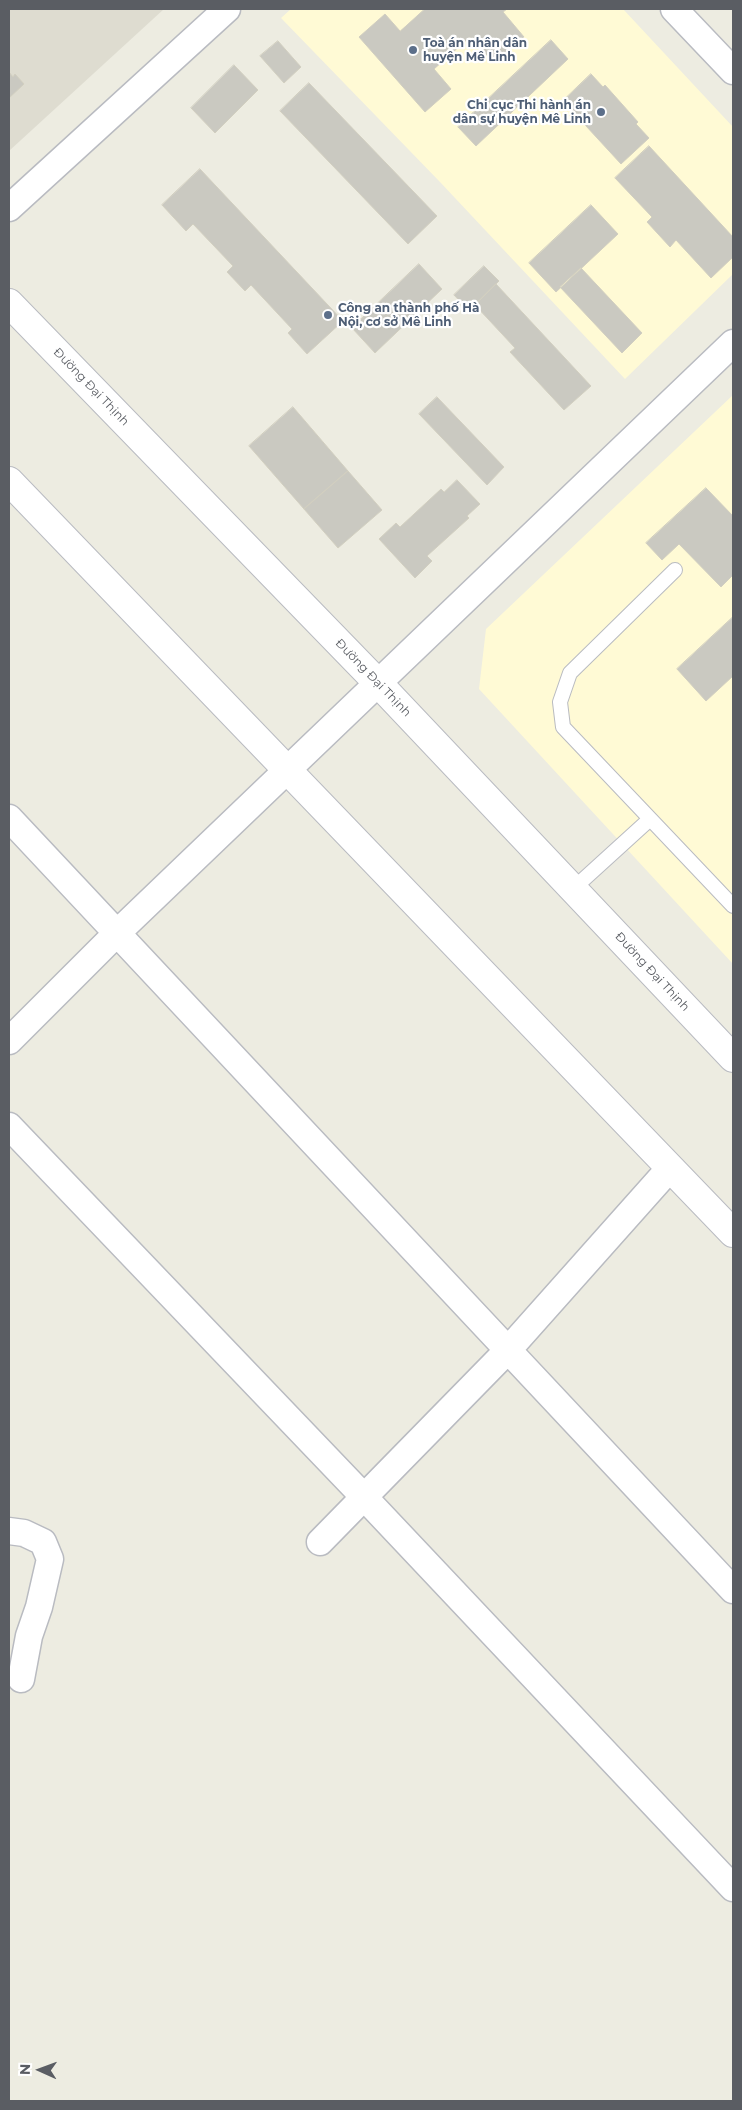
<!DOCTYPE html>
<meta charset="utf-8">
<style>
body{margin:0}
#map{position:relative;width:742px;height:2110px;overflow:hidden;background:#edece1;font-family:Montserrat,sans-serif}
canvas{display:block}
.frame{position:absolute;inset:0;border:10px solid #5a5d63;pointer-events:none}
.north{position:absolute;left:15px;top:2045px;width:50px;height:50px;-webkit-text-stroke:4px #fff;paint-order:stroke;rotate:272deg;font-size:14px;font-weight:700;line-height:20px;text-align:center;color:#5a5d63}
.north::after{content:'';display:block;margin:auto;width:18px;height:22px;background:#5a5d63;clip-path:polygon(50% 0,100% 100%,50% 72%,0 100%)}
</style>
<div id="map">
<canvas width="742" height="2110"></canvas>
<div class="frame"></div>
<div class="north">N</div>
</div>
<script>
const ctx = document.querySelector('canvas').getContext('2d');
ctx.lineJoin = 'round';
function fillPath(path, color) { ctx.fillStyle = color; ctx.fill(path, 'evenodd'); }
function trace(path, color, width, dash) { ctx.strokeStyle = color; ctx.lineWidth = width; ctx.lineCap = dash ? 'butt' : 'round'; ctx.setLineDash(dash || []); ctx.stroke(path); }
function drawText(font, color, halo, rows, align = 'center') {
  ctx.font = font + ' Montserrat,sans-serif'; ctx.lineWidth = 4.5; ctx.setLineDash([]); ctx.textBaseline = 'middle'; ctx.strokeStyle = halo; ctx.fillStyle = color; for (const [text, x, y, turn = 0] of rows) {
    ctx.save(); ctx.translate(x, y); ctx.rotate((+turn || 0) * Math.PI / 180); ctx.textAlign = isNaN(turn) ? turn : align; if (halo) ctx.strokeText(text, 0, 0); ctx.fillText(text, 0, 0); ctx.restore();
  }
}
fillPath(new Path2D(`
 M291 9H623L733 127V274L625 379 440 182 281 18Z
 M733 395V964L479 689 486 629Z`), '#fffad5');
fillPath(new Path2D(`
 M9 9H164L9 151Z`), '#dedcd0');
const building = new Path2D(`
 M425 9H507L503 12 524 37 494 63 470 37 434 69 451 89 425 112 359 37 385 14 400 31Z
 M551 40 568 59 476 146 458 127Z
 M278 41 301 67 284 83 260 56Z
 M234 65 258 90 215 133 191 108Z
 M9 72 13 77 15 74 24 84 9 98Z
 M591 74 603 87 605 85 638 122 636 124 649 138 621 164 563 101Z
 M309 83 437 216 408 244 280 111Z
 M649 146 733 237V257L711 278 676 240 670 247 647 222 652 217 615 178Z
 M200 169 343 321 307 354 288 333 292 329 251 285 245 291 227 272 233 266 193 224 186 231 162 205Z
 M591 205 618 234 556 292 529 263Z
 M419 264 442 289 375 353 352 328Z
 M484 266 499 281 469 311 454 295Z
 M581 268 642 333 622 353 560 287Z
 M496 284 591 386 564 410 510 352 515 348 475 305Z
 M437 397 504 467 487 485 419 414Z
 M293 407 348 471 304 509 249 446Z
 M348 471 382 510 338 548 304 509Z
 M457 480 480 504 467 516 469 518 427 556 432 561 415 578 379 539 396 523 400 527 441 489 444 492Z
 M706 488 733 516V575L721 587 679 544 662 560 646 543Z
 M733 617V676L706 701 677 669Z`);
fillPath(building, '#cac9c1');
trace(building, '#d2cfc0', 1);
const service = new Path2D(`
 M675 570 570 673 560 702 563 727 733 906
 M573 889 650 819`);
const minor = new Path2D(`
 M674 9 733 71
 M9 208 227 9
 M9 818 733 1590
 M9 1041 116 934 733 343
 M9 1126 364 1497 733 1888
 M9 1531 24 1533 43 1542 50 1559 39 1607 29 1636 21 1679
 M320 1542 508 1350 670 1168`);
const tertiary = new Path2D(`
 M9 303 378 683 733 1058
 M9 481 733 1233`);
trace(service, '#b9bbc1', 16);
trace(minor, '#b9bbc1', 29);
trace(tertiary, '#b9bbc1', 30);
trace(service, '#fff', 14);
trace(minor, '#fff', 26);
trace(tertiary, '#fff', 28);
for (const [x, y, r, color] of [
 [413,50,5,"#5c6f8a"],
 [601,112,5,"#5c6f8a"],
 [328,315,5,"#5c6f8a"]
]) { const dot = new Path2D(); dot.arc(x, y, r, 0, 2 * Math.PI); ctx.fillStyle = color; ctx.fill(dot); trace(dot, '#fff', 2); }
drawText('bold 12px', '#4e5e75', '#fff', [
 ["Toà án nhân dân",423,43],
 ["huyện Mê Linh",423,57],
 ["Chi cục Thi hành án",591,105,"right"],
 ["dân sự huyện Mê Linh",591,119,"right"],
 ["Công an thành phố Hà",338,308],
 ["Nội, cơ sở Mê Linh",338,322]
], 'left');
drawText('12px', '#5a5d63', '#fff', [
 ["Đường Đại Thịnh",91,387,46],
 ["Đường Đại Thịnh",373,678,46],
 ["Đường Đại Thịnh",652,972,47]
]);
</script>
